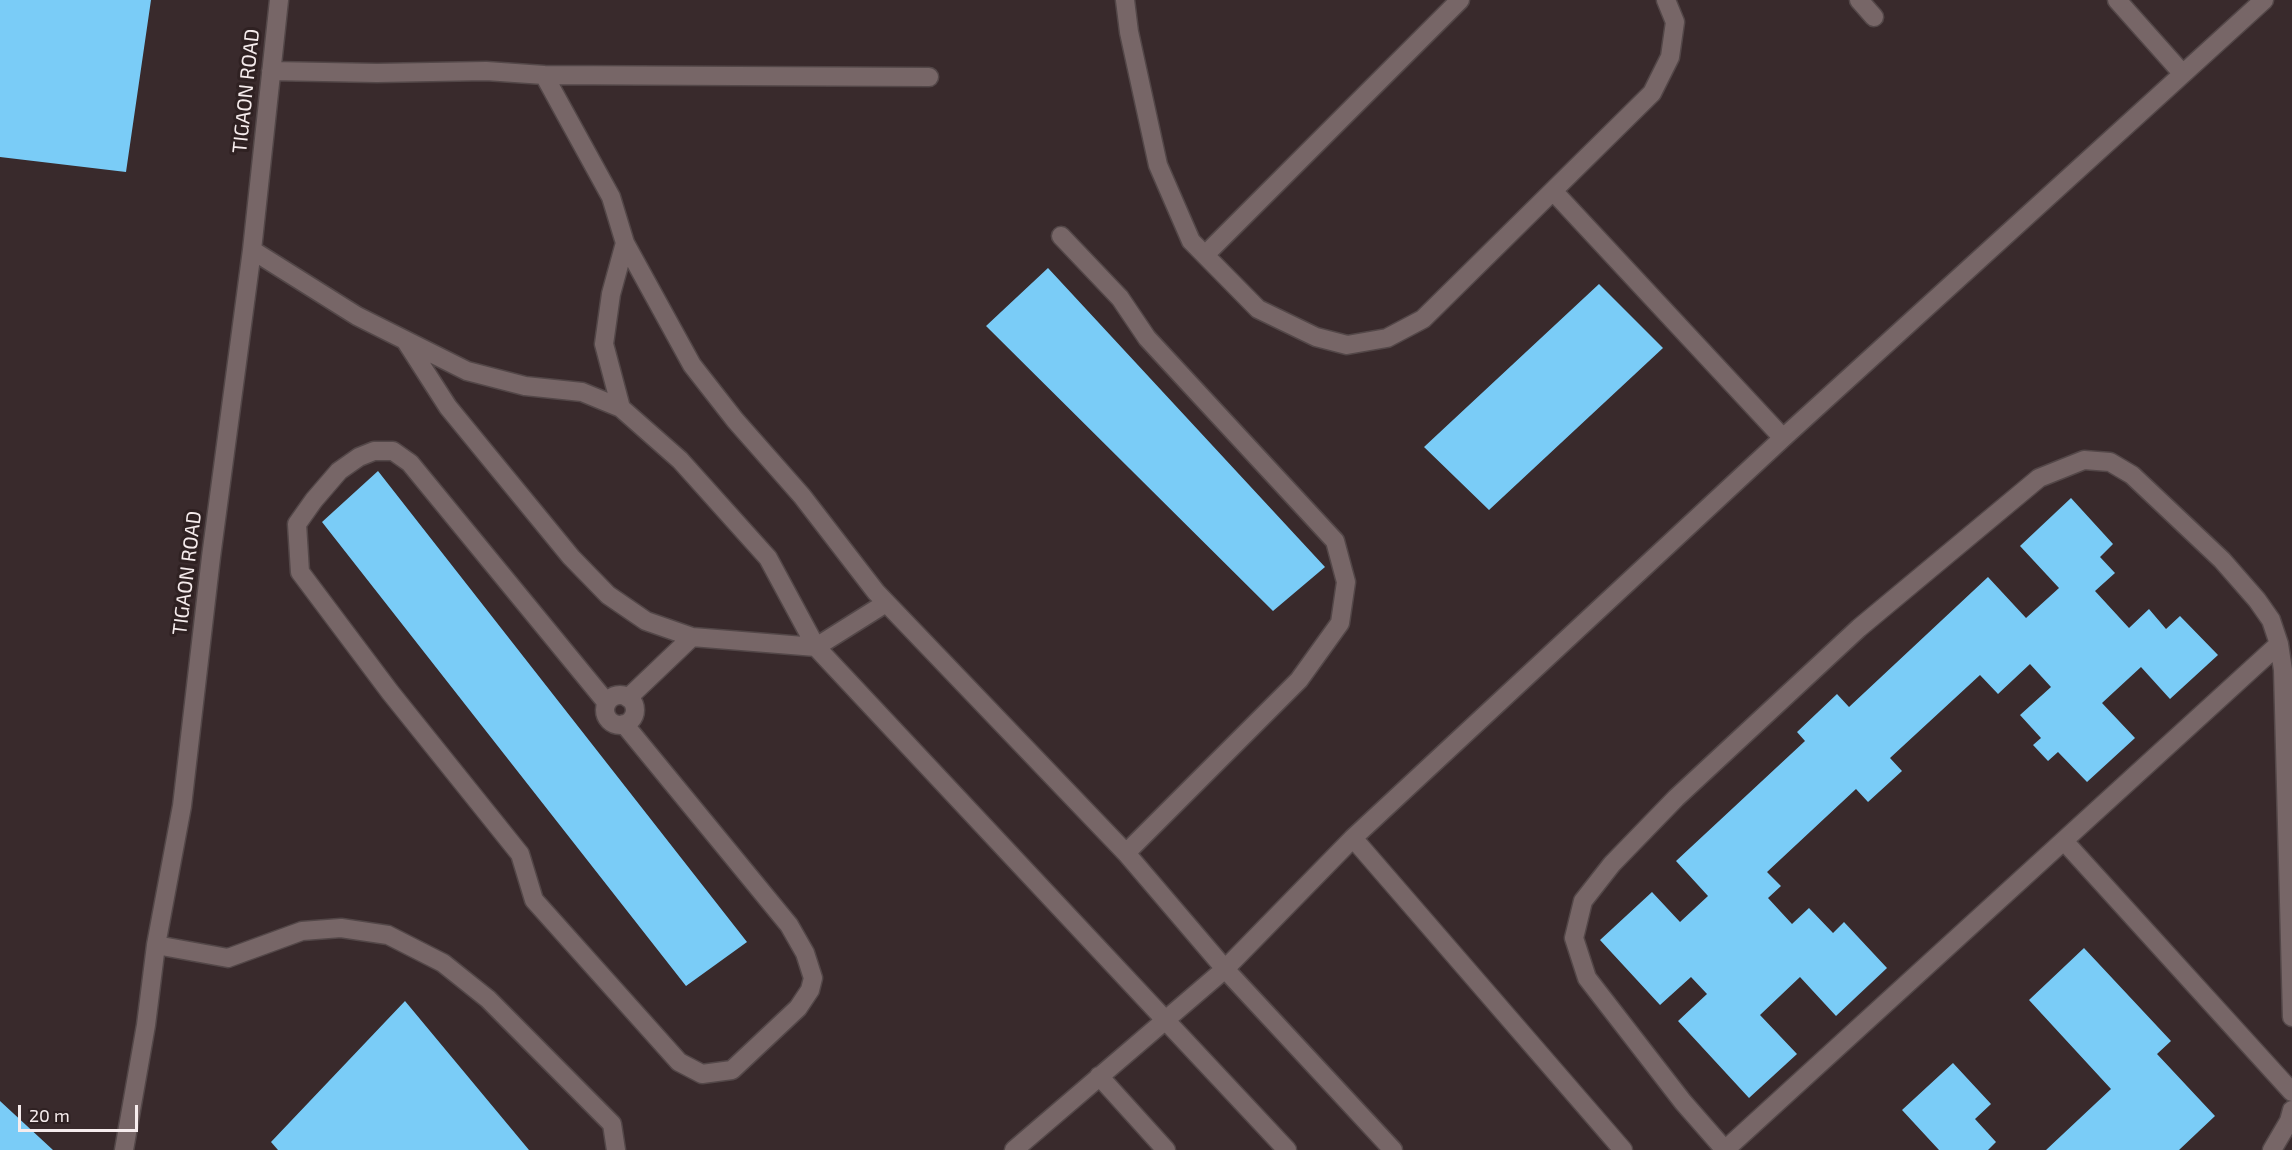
<!DOCTYPE html>
<style>
body{margin:0}
#map{position:relative;width:2292px;height:1150px;overflow:hidden;background:#392a2c;font-family:"Exo 2",sans-serif}
canvas{display:block}
.scale{position:absolute;left:18px;top:1105px;width:120px;height:27px;box-sizing:border-box;border:3px solid #f6eced;border-top:0;padding-left:8px;font-size:18px;line-height:21px;white-space:nowrap;color:#f6eced;-webkit-text-stroke:4px #2f2122;paint-order:stroke}
</style>
<div id="map">
<canvas width="2292" height="1150"></canvas>
<div class="scale">20 m</div>
</div>
<script>
const ctx = document.querySelector('canvas').getContext('2d');
ctx.lineJoin = 'round';
function fillPath(path, color) { ctx.fillStyle = color; ctx.fill(path, 'evenodd'); }
function trace(path, color, width, dash) { ctx.strokeStyle = color; ctx.lineWidth = width; ctx.lineCap = dash ? 'butt' : 'round'; ctx.setLineDash(dash || []); ctx.stroke(path); }
function drawText(font, color, halo, rows, align = 'center') {
  ctx.font = font + ' "Exo 2",sans-serif'; ctx.lineWidth = 6; ctx.setLineDash([]); ctx.textBaseline = 'middle'; ctx.strokeStyle = halo; ctx.fillStyle = color; for (const [text, x, y, turn = 0] of rows) {
    ctx.save(); ctx.translate(x, y); ctx.rotate((+turn || 0) * Math.PI / 180); ctx.textAlign = isNaN(turn) ? turn : align; if (halo) ctx.strokeText(text, 0, 0); ctx.fillText(text, 0, 0); ctx.restore();
  }
}
fillPath(new Path2D(`
 M0 0H151L126 172 0 157Z
 M1048 268 1325 567 1273 611 986 326Z
 M1599 284 1663 348 1489 510 1424 447Z
 M378 471 747 942 686 986 322 522Z
 M2071 498 2113 544 2100 557 2115 573 2095 591 2129 628 2149 609 2166 629 2180 616 2218 655 2170 699 2141 667 2102 703 2135 738 2087 782 2058 752 2048 761 2033 745 2041 738 2020 715 2051 687 2030 664 1998 694 1980 675 1890 758 1902 771 1868 802 1856 789 1767 872 1781 886 1768 898 1792 924 1809 908 1833 933 1844 922 1887 968 1836 1016 1800 977 1760 1015 1797 1054 1749 1098 1678 1021 1707 994 1691 977 1660 1005 1600 940 1652 892 1680 922 1708 896 1676 861 1805 741 1797 732 1837 694 1849 707 1988 577 2026 618 2059 588 2020 546Z
 M2084 948 2171 1041 2157 1054 2215 1116 2179 1150H2046L2111 1089 2029 1000Z
 M405 1001 529 1150H278L271 1142Z
 M1953 1063 1991 1104 1975 1119 1996 1142 1988 1150H1939L1902 1110Z
 M0 1101 53 1150H0Z`), '#7accf7');
const minor = new Path2D(`
 M1125 0 1129 32 1158 165 1191 241 1258 309 1316 337 1347 345 1387 338 1423 319 1652 93 1670 57 1675 22 1666 0
 M1859 0 1874 17
 M2117 0 2182 73
 M271 71 377 73 486 71 544 75 611 197 625 243 692 365 735 420 802 496 876 592 1126 853 1225 969 1393 1150
 M544 75 929 77
 M1554 192 1783 438
 M1061 236 1120 298 1147 338 1335 541 1346 582 1340 623 1299 680 1126 853
 M625 243 611 294 604 344 621 408 680 460 768 558 816 647 1287 1150
 M252 250 357 316 467 371 525 386 582 392 621 408
 M1205 255 1460 0
 M405 340 448 407 571 557 608 595 646 621 692 637 816 647 886 603
 M605 710a15 15 0 1 1 30 0a15 15 0 1 1-30 0Z
 M628 698 692 637
 M607 703 410 463 393 451H374L359 457 339 471 314 500 297 524 300 572 390 692 520 854 534 900 679 1062 702 1074 732 1070 798 1008 810 990 813 978 805 953 789 925 624 724
 M1353 838 1623 1150
 M2064 841 2292 1092
 M156 945 228 958 302 931 341 928 388 935 443 963 488 999 612 1124 616 1150
 M1099 1076 1166 1150
 M124 1150 146 1025 156 945 182 806 211 557 252 250 279 0
 M1014 1150 1225 969 1353 838 1783 438 2264 0
 M1725 1150 1683 1102 1587 978 1574 938 1583 901 1612 864 1676 798 1859 628 2039 478 2084 460 2110 462 2132 475 2222 560 2257 600 2271 620 2279 644 2283 670 2292 1017
 M1725 1150 2279 644
 M2272 1150 2289 1121 2292 1110`);
trace(minor, '#534748', 21);
trace(minor, '#776667', 18);
drawText('20px', '#f6eced', '#2f2122', [
 ["TIGAON ROAD",246,91,-84],
 ["TIGAON ROAD",187,573,-83]
]);
</script>
